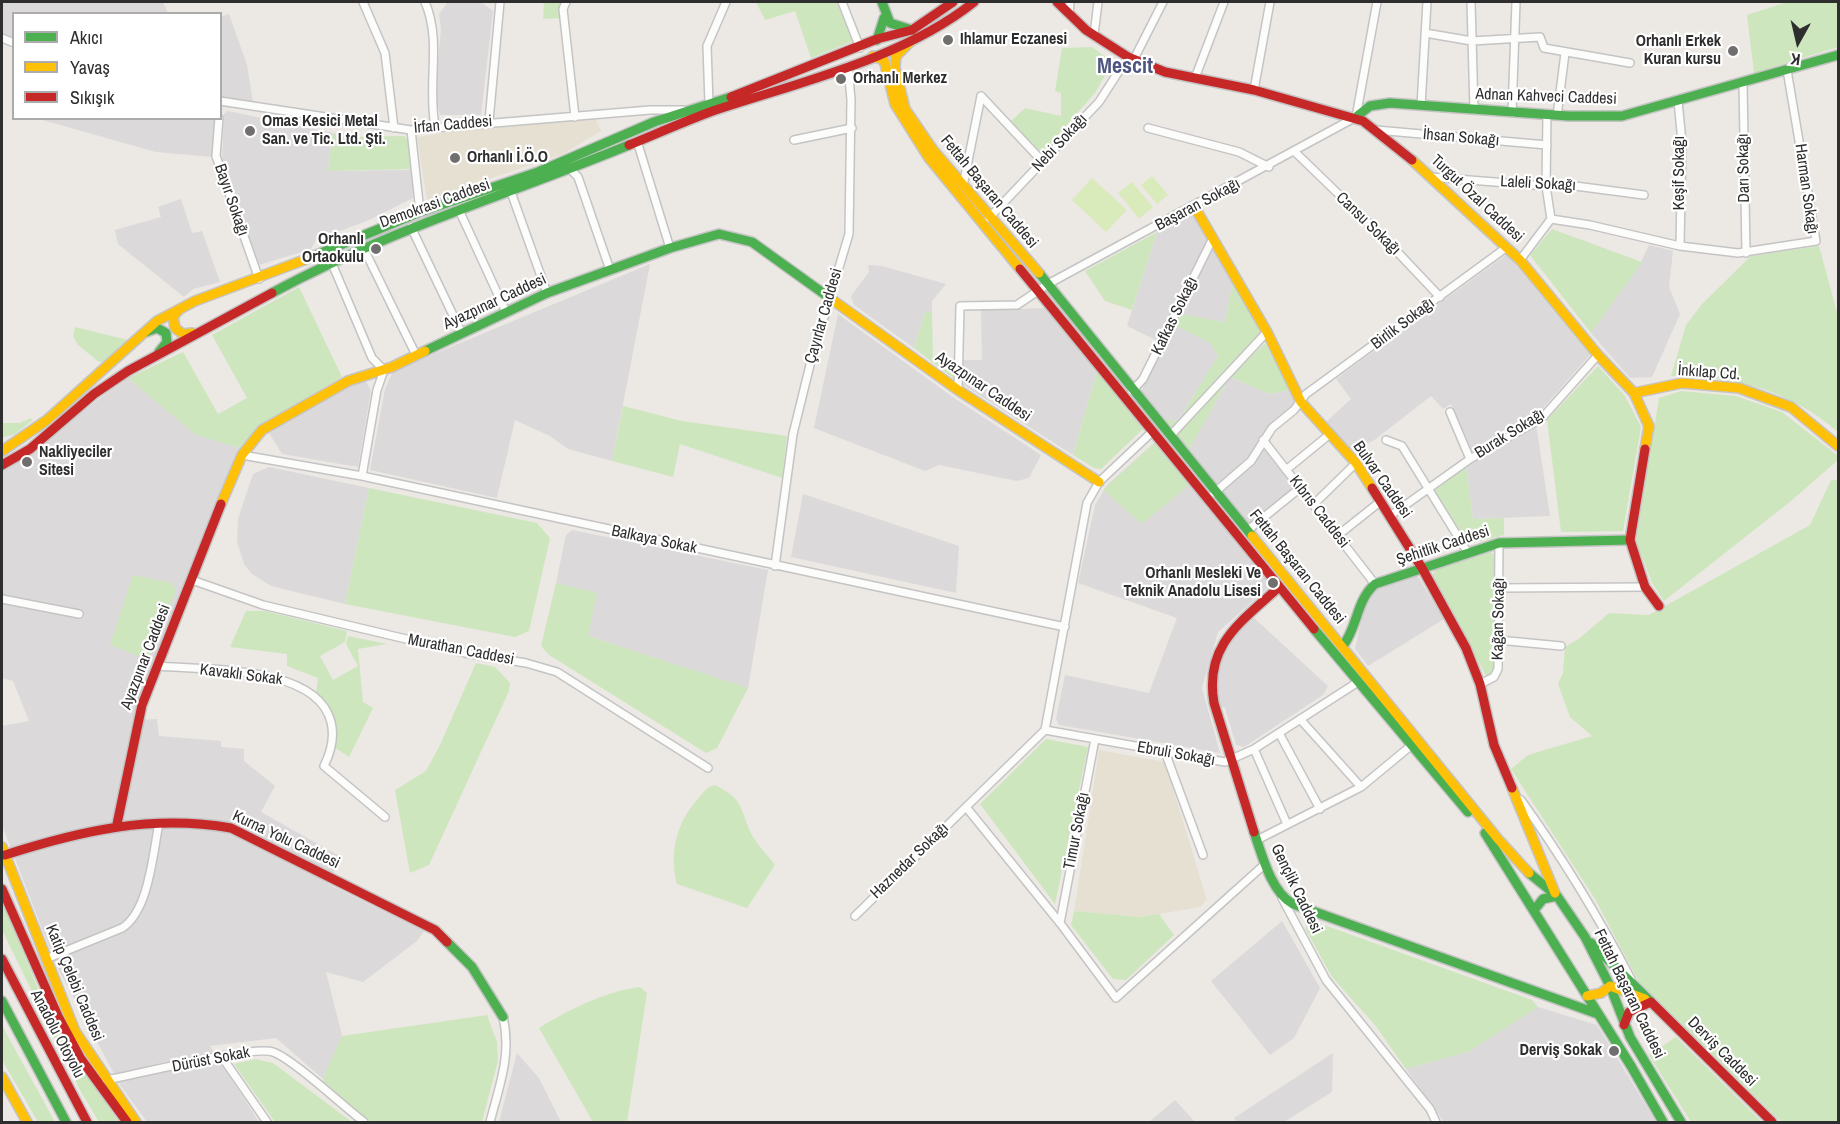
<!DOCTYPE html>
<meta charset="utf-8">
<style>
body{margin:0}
#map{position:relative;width:1840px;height:1124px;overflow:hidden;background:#ece8e4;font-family:"Archivo Narrow",sans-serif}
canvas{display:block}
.frame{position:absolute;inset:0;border:3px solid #2e2e2e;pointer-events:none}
.legend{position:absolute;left:12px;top:12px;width:210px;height:108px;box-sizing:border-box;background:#fff;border:2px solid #ababab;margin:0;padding:8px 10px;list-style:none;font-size:18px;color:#2e2e2e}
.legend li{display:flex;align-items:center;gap:12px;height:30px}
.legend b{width:30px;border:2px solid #ababab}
.north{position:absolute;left:1768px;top:12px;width:60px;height:60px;-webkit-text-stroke:4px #fff;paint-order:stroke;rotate:188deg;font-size:16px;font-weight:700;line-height:24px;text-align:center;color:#2e2e2e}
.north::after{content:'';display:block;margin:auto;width:21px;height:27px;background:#2e2e2e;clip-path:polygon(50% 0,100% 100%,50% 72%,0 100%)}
</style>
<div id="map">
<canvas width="1840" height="1124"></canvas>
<div class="frame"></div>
<ul class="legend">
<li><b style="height:8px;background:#4caf50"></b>Akıcı</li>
<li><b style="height:8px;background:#ffc107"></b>Yavaş</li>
<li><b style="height:8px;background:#c62828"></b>Sıkışık</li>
</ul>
<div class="north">K</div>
</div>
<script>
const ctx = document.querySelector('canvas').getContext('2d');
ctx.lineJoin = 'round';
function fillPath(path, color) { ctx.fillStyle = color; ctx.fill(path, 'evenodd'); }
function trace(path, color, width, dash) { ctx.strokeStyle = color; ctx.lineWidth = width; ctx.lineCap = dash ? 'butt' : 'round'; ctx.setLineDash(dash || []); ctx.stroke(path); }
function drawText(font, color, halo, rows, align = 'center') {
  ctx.font = font + ' "Archivo Narrow",sans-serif'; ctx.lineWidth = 4.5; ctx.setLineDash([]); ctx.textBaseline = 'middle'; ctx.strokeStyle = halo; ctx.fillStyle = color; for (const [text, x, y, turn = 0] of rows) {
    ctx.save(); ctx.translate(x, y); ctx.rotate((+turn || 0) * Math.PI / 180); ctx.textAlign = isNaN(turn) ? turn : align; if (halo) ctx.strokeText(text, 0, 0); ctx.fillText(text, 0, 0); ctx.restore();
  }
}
fillPath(new Path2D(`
 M2 2H163L168 13 14 14 13 38 2 33Z
 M447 3H482L493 11 481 115H440L435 96 441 29 439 14Z
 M229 14 247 65 253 102 221 97V17Z
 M228 111 333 133 328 171 412 170 413 198 369 220 316 240 311 249 259 265 222 159 224 114Z
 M39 119H215L213 157 156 152Z
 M181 199 192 233 202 231 220 282 193 289 184 297 118 244 115 230 161 217 158 207Z
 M1192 211 1233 281 1225 322 1179 314 1174 324 1210 343 1218 356 1178 421 1165 419 1141 392 1164 344 1127 326 1157 232Z
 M1649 245 1673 251 1669 287 1680 314 1652 377 1630 378 1591 333 1641 262Z
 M1507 254 1590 355 1535 417 1550 516 1473 519 1466 467 1476 459 1451 404 1443 409 1431 396 1373 441 1350 450 1326 422 1351 399 1336 379Z
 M650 264 612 461 568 449 550 436 515 420 497 498 370 470 385 389 393 371Z
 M868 265 882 266 946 284 932 301V312H925L914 348 854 305 851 296 869 272Z
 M1048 308 1097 371 1073 455 962 384 963 360H982L981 310Z
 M838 314 954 398 1041 455 1029 478 1017 481 939 465 925 471 814 428Z
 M1230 377 1269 394 1291 390 1300 408 1275 428 1267 440 1266 452 1294 487 1249 525 1188 451Z
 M128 378 196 435 240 448 134 720 157 719 159 736 221 741V747L244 749V761L275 786 261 812 341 857 328 884 424 931 417 941 363 982 326 972 343 1039 323 1079 276 1038 210 1046 259 1122H147L120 1085 56 965 2 825V726L29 721 13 681 2 678V469Z
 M365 379 371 391 358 467 282 454 269 433 351 384Z
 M1154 443 1272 584 1218 632 1202 688 1220 753 1059 725 1056 719 1065 675 1149 693 1177 618 1078 583 1095 505 1107 485Z
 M269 467 369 488 345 604 271 586 252 574 244 564 237 542 238 519 253 474Z
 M803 494 959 546 956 593 791 557Z
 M572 530 768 570 748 688 588 636 596 593 556 583 566 535Z
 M1417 575 1444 619 1368 666 1355 649 1366 599 1378 588Z
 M1253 617 1328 686 1323 695 1244 747 1236 745 1225 708 1220 706 1217 691 1219 668 1234 631Z
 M1282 921 1320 988 1294 1038 1270 1055 1211 981Z
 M1538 1007 1597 1025 1656 1122H1444L1406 1069 1470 1051Z
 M517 1053 539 1078 561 1122H499Z
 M1333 1053 1332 1092 1284 1122H1237L1234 1118Z
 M1175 1100 1195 1122H1149Z`), '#dcd9db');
fillPath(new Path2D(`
 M596 119 601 131 563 154 427 200 417 137 487 126Z
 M1099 750 1165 762 1207 900 1200 907 1141 917 1074 911Z`), '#e6e0d3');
fillPath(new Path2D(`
 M544 2H563L561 18 543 19Z
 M756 2H836L852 36 851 42 811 58 795 11 765 20Z
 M1787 2 1838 3V47L1754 73 1747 15Z
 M1092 47 1110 60 1111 65 1095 93 1042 153 1010 122 1025 108 1061 116V93L1055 91 1062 48Z
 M333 133 355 137 404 136 408 140 412 169 328 171Z
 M1552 229 1642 262 1591 333 1530 255Z
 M1157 232 1132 310 1105 301 1085 271Z
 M1819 246 1838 316V432C1790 390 1733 376 1671 376L1686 325 1702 304 1751 256Z
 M1233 281 1261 334 1173 428 1165 419 1178 421 1218 356 1210 343 1174 325 1179 314 1225 322Z
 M299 287 342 377 259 426 240 448 196 435 128 378 183 352 218 414 247 398 212 335Z
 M925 312H932L933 359 954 360 953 378 914 348Z
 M75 327 128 340 105 362H99L78 345 73 336Z
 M1265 343 1291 390 1269 394 1230 377 1188 451 1176 435 1230 377Z
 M1598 366 1625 396 1641 427 1623 531 1561 532 1547 420Z
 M1097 371 1143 429 1101 469 1094 468 1073 455Z
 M1681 391 1736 396 1782 412 1838 456V460L1791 501 1664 601 1652 583 1636 541 1659 398Z
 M623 406 682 421 787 436 782 478 680 444 673 477 612 461Z
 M31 418 33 420 15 434 2 438V423H20Z
 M1154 443 1189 485 1142 524 1103 490Z
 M1466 467 1473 519 1504 518V535L1469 544 1434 491Z
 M1831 480H1838V1122H1781L1639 982 1595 899 1511 769 1528 755 1592 736 1570 717 1558 684 1563 673 1565 647 1580 638 1609 613 1649 615 1810 525Z
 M369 488 537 523 550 538 529 631 515 637 345 604Z
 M1491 552 1494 555V667L1493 673 1486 676 1432 576 1435 570Z
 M133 575 172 583 176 591 148 660 110 645Z
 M556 583 597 593 588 636 748 688 717 748 706 753 549 655 541 646Z
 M246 611H265L347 631 345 642 320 656 333 680 358 666 346 644 348 636 387 644 358 649 363 702 373 708 349 757 334 747C340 727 332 706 316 693L318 678 287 666V654L230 647Z
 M476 663 495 667 510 683 509 691 429 865 410 873 395 790 426 771 440 745Z
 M1046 739 1088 747 1055 904 980 804Z
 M715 785C742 799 739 804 749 829 754 842 767 854 775 865L747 908 677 884C669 855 676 823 697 800 703 793 706 787 715 785Z
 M2 899 52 1024 119 1122H99L81 1092 2 930Z
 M1074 911 1141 917 1159 914 1174 935 1126 980 1113 979 1071 925Z
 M1313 921 1532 1000 1538 1007 1470 1051 1406 1069 1375 1025 1332 977 1305 928Z
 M640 987 647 993 627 1122H593L539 1028C568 1010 606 991 640 987Z
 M487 1015 497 1042 498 1061 482 1122H372L324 1086 323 1079 342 1036Z
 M2 1024 6 1033 55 1122H38L2 1060Z
 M1676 1037 1762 1122H1691L1649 1055Z
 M255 1059 273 1063 352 1122H275L234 1064Z`), '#cee6be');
fillPath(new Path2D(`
 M1152 176 1168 195 1157 204 1141 185Z
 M1092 178 1127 210 1106 232 1072 200Z
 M1132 182 1153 207 1139 219 1118 193Z`), '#d9eabb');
const street = new Path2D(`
 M363 2 385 53 394 128
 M425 2C442 41 427 84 435 126
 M566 2 563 9 575 117
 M842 2 860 48
 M1471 2 1474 110
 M1069 14 1070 2
 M1425 33 1472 41 1540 37 1544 48 1630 63
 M1094 35 1098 2
 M2 38 14 43
 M1134 59 1163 2
 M1195 78 1224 2
 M1743 83 1746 253
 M1254 90 1270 2
 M981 96 1043 162
 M220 101 411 130 650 110H683
 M1678 101 1682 142 1680 246
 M709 103 707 46 726 2
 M1421 106 1427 2
 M1512 113 1516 2
 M1557 116 1565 53
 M219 118 216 156 259 279
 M489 121 500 2
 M1148 128 1239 152 1269 167
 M411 130 420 212
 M1376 130 1547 145
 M794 140 852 128
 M637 141 670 248
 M1295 152 1388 242 1440 297
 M570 169 578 177 610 270
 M1431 177 1546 186 1560 184 1644 195
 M963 186 981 96
 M511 192 547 293
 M459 210 506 312
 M989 218 1099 102 1128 57
 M1551 219 1590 225 1680 246 1738 253 1816 241 1787 70
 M411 227 462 334
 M363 247 416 355
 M1520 260 1551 219 1546 186 1547 115
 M331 261 372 358 384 370 377 390 362 476
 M958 390 960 306 1017 305 1048 284 1356 117 1377 2
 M1132 391 1143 379 1213 238
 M1152 432 1099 482 1087 503 1045 730 966 807 1060 923 1116 998 1265 864
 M1170 436 1267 332
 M1263 440 1375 584
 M1386 440 1402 446 1468 553
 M242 455 362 476 1065 627
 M1470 459 1542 418 1598 355
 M1286 470 1330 434
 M1214 493 1251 461 1272 428 1294 410 1306 394 1507 247
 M1313 505 1356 463
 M1390 516 1470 459 1450 412
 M1248 530 1300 488
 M1337 536 1381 501
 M775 566 793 434 811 361 849 234 851 100 848 66
 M192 580 263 605 465 653 526 663 557 672 708 768
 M1499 588 1645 587
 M2 599 79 614
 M1498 640 1561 646
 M157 666C205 670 317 665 331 722 335 738 331 752 324 766L385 817
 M1480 684 1494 677 1498 669 1499 543
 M1300 719 1361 787
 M1045 730 1225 762 1254 749 1358 682
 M1279 733 1320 809
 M1254 749 1287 824
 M1165 752 1203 855
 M1521 800C1562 857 1598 916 1631 979
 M1257 840 1361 787 1413 744
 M1282 898 1326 980 1430 1109 1436 1122
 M855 916 966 807
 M1060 923 1095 739
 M46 959 122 928C149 911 153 853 159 823
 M222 1057 267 1122
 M106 1080C135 1075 253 1045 273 1052 293 1059 344 1107 364 1122
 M490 1122C499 1087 512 1054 503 1017`);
const fast = new Path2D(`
 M882 2 890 23 912 30
 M877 40 884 18
 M1356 117 1370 106 1390 103 1568 116H1622L1838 55
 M304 260 420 212 538 172 654 122 731 97
 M1039 273 1252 536
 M272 293C386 231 510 194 629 145
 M146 332 157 328 166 333 167 342 159 352
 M425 351 547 293 670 248 719 234 752 242 834 301
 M1314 629 1468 812
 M1343 646C1358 626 1356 601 1375 584L1499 543 1630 540
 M1254 832C1262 855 1271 892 1293 904L1598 1014
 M1485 833 1631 1066 1663 1122
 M1529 873 1557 896 1585 937 1610 986 1630 1037 1681 1122
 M1535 909 1543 899 1557 896
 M447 942 472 967 503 1017
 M1591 943 1651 1002
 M2 1001 66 1122`);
const slow = new Path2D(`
 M911 41 896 56 895 68 905 109 933 150 1039 273
 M873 56 884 60 895 104 929 158 1020 269
 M1412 160 1520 260 1598 355 1634 393 1649 426 1645 449
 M1194 206 1267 332 1301 402 1356 463 1372 488
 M834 301 958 390 1099 482
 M179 310 173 316 175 328 183 334 192 333
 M1634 393 1682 383 1739 388 1791 407 1838 446
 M2 451 47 420 157 321 195 301 304 260
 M221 504 242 455 262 430 348 381 392 367 425 351
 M1252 536 1498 839 1529 873
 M1512 788 1555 893
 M2 847 75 1031 136 1122
 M1587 996 1601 993 1610 986 1645 999
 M2 1077 27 1122`);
const jam = new Path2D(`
 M1057 2 1086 30 1128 57 1165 72 1254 90 1363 121 1412 160
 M731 97 877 39 912 30 953 2
 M629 145C656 134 683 122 710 112 796 83 903 59 974 2
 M1020 269 1314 629
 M1645 449 1630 540 1645 587 1659 606
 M2 465 30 449 94 394 128 371 272 293
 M1372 488 1422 568 1466 648 1480 684 1494 745 1512 788
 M117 824 142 705 221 504
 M1254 832 1214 703C1204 645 1241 622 1279 587
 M5 855C80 831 152 814 231 828L435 930 447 942
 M2 889 58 1016 81 1059 127 1122
 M2 959 87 1122
 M1651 1002 1772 1122
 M1624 1025 1629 1012 1651 1002`);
trace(street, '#c5c4c5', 10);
trace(fast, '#c5c4c5', 12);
trace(slow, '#c5c4c5', 12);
trace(jam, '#c5c4c5', 12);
trace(street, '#fcfcfb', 7);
trace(fast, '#4caf50', 9);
trace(slow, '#ffc107', 9);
trace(jam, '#c62828', 9);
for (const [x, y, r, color] of [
 [948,40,6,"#706f6e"],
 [1733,51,6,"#706f6e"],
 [841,79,6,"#706f6e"],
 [250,131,6,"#706f6e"],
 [455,158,6,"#706f6e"],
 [376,249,6,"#706f6e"],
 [27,462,6,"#706f6e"],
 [1273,583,6,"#706f6e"],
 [1614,1051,6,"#706f6e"]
]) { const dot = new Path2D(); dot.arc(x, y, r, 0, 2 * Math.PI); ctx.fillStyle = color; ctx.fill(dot); trace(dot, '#fff', 2); }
drawText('bold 16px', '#2e2e2e', '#fff', [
 ["Ihlamur Eczanesi",960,40],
 ["Orhanlı Erkek",1721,42,"right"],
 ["Kuran kursu",1721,60,"right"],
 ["Orhanlı Merkez",853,79],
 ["Omas Kesici Metal",262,122],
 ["San. ve Tic. Ltd. Şti.",262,140],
 ["Orhanlı İ.Ö.O",467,158],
 ["Orhanlı",364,240,"right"],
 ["Ortaokulu",364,258,"right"],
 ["Nakliyeciler",39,453],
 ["Sitesi",39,471],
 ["Orhanlı Mesleki Ve",1261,574,"right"],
 ["Teknik Anadolu Lisesi",1261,592,"right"],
 ["Derviş Sokak",1602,1051,"right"]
], 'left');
drawText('16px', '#2e2e2e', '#fff', [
 ["Adnan Kahveci Caddesi",1546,97,2],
 ["İrfan Caddesi",453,125,-5],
 ["İhsan Sokağı",1461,138,5],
 ["Nebi Sokağı",1060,143,-47],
 ["Darı Sokağı",1744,168,-91],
 ["Keşif Sokağı",1680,173,-90],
 ["Laleli Sokağı",1538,184,3],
 ["Harman Sokağı",1806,189,82],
 ["Fettah Başaran Caddesi",989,192,50],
 ["Turgut Özal Caddesi",1477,199,43],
 ["Bayır Sokağı",231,200,71],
 ["Demokrasi Caddesi",435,204,-20],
 ["Başaran Sokağı",1198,205,-28],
 ["Cansu Sokağı",1368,224,44],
 ["Ayazpınar Caddesi",495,302,-25],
 ["Çayırlar Caddesi",824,316,-74],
 ["Kafkas Sokağı",1175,316,-64],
 ["Birlik Sokağı",1403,324,-37],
 ["İnkılap Cd.",1709,373,4],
 ["Ayazpınar Caddesi",983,387,34],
 ["Burak Sokağı",1510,434,-32],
 ["Bulvar Caddesi",1382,480,55],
 ["Kıbrıs Caddesi",1319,512,52],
 ["Balkaya Sokak",654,540,12],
 ["Şehitlik Caddesi",1443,546,-18],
 ["Fettah Başaran Caddesi",1297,567,51],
 ["Kağan Sokağı",1499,619,-89],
 ["Murathan Caddesi",461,650,11],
 ["Ayazpınar Caddesi",146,657,-69],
 ["Kavaklı Sokak",241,675,7],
 ["Ebruli Sokağı",1176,754,10],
 ["Timur Sokağı",1077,831,-79],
 ["Kurna Yolu Caddesi",286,840,25],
 ["Haznedar Sokağı",910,861,-44],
 ["Gençlik Caddesi",1296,889,64],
 ["Katip Çelebi Caddesi",74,983,67],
 ["Fettah Başaran Caddesi",1629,994,64],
 ["Anadolu Otoyolu",57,1034,62],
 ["Derviş Caddesi",1722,1052,45],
 ["Dürüst Sokak",211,1060,-11]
]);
drawText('bold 22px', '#4d5680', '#fff', [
 ["Mescit",1125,67]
]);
</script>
